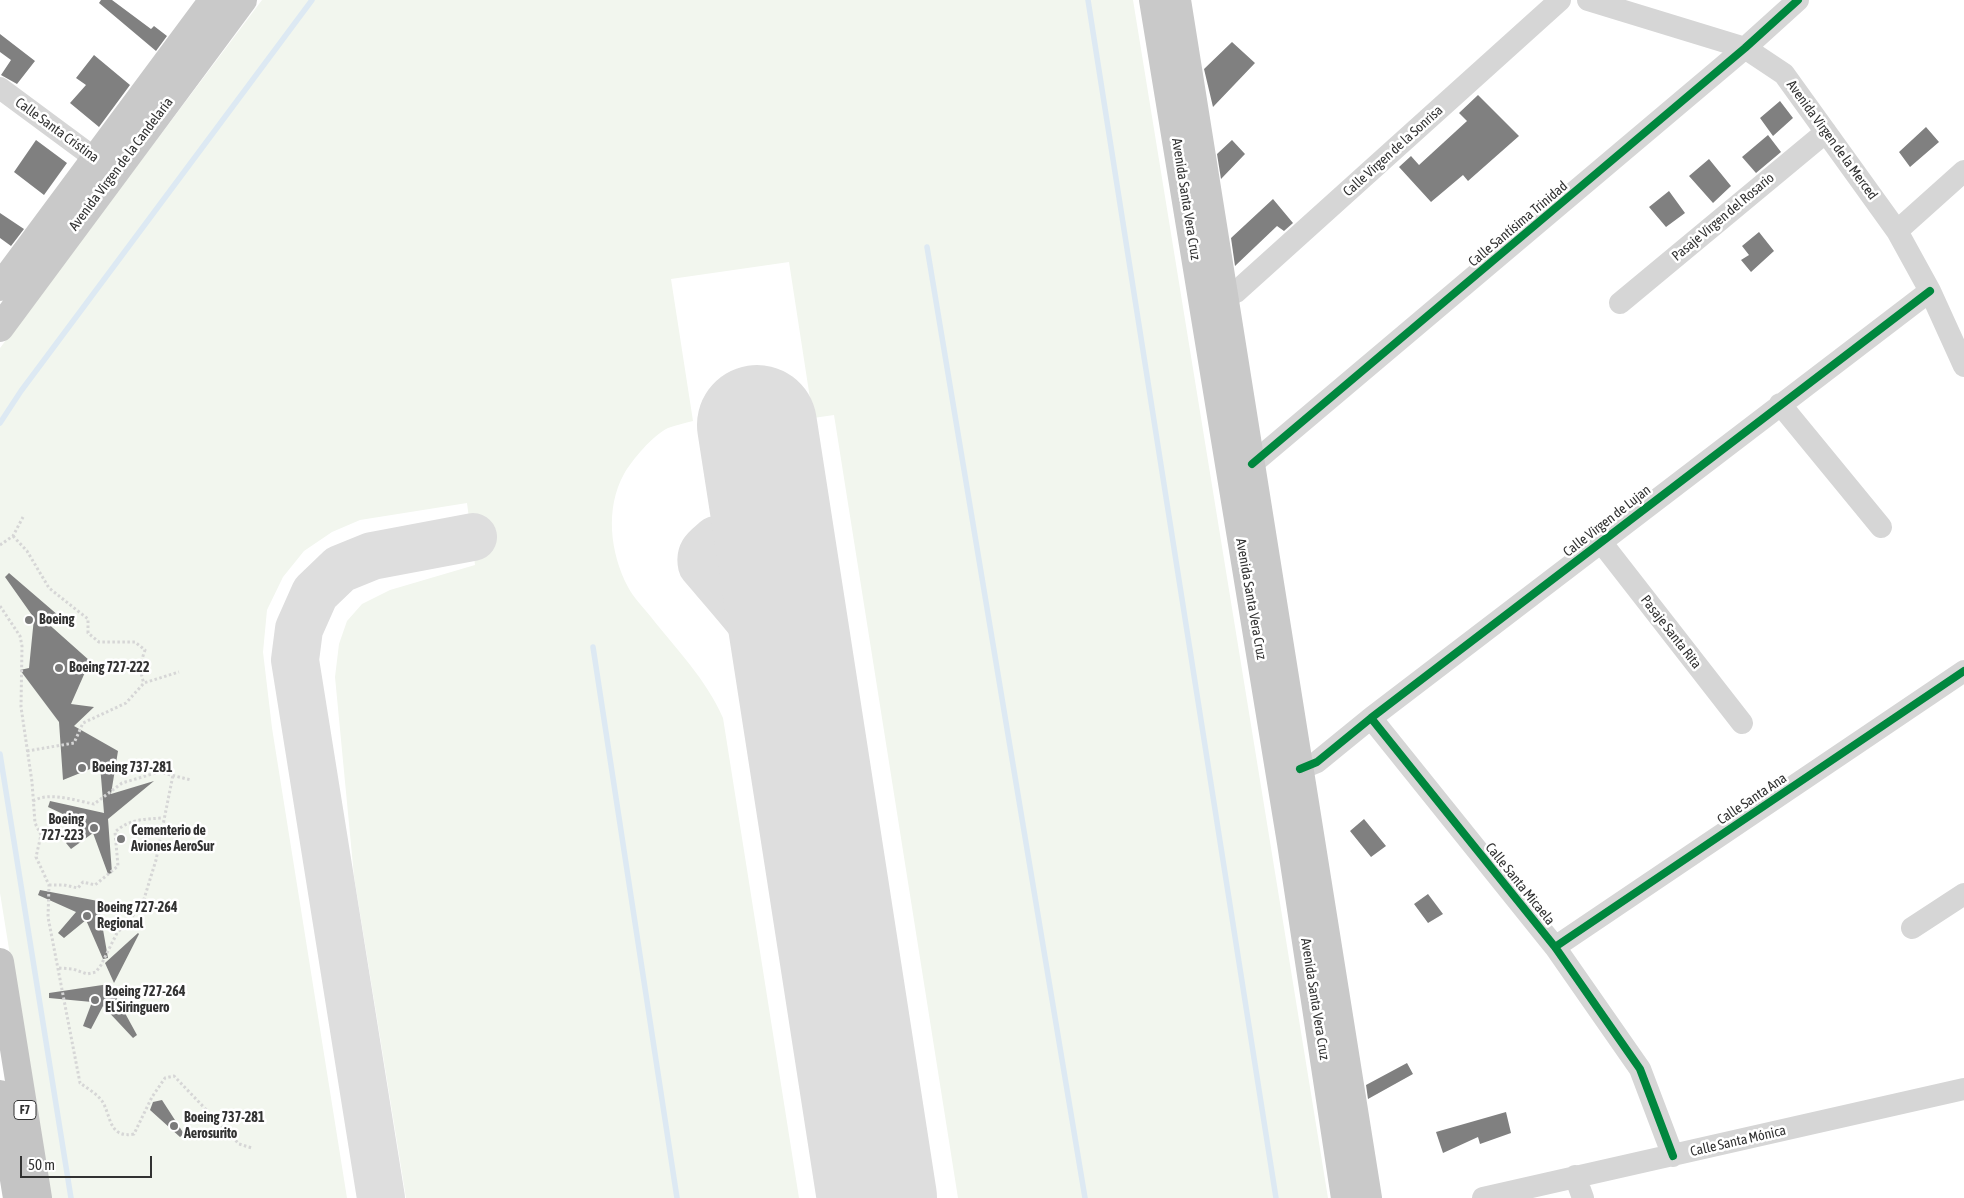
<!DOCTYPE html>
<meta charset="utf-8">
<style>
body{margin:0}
#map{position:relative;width:1964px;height:1198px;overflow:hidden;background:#fff;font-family:"Asap Condensed",sans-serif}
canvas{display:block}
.scale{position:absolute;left:20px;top:1156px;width:132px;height:22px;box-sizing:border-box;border:2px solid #323232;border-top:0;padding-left:6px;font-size:15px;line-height:18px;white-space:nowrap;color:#323232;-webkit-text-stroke:4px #fff;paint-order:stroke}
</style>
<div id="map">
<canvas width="1964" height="1198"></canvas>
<div class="scale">50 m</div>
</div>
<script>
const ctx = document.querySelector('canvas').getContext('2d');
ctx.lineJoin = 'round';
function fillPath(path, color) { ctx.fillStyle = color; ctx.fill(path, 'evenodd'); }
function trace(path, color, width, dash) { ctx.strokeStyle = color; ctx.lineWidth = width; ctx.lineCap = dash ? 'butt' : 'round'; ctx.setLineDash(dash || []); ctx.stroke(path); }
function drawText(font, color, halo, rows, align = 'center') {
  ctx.font = font + ' "Asap Condensed",sans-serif'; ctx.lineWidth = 5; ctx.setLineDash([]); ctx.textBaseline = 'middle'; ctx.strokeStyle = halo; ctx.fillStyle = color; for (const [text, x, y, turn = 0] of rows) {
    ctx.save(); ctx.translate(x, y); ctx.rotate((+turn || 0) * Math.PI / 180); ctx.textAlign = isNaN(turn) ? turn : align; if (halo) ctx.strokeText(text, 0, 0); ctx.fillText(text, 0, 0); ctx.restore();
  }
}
fillPath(new Path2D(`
 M262 0H1133L1328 1198H958L834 415 813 418 789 262 671 279 693 421C685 423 676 425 668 428 653 435 632 460 624 474 605 508 610 553 628 587 633 597 643 607 651 617 677 650 706 679 723 718L799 1198H406L354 876 335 677 339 644 347 621 362 604 390 590 475 565 467 503 360 520 332 532 304 551 283 577 267 610 263 652 272 728 347 1198H49L0 893V348Z`), '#f2f6ee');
trace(new Path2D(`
 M1088 0 1276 1198
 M927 247 1085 1198
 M0 423 21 391 312 0
 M593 647 677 1198
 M0 754 71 1198`), '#dde9f3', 5.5);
trace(new Path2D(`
 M716 540C707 548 699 552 702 565 737 606 773 645 799 693
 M381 1198 295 660 299 629 315 593 340 569 372 556 473 537`), '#dedede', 48);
trace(new Path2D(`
 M757 425 877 1198`), '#dedede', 120);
fillPath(new Path2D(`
 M101 0H112L151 29 154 26 167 36 156 51 99 3Z
 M0 34 35 61 17 84 1 75 11 60 0 52Z
 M1232 42 1255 63 1213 107 1204 69Z
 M94 55 130 85 99 127 70 103 86 85 76 78Z
 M1478 95 1519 136 1468 181 1463 175 1431 202 1399 167 1411 156 1419 165 1467 121 1459 113Z
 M1780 101 1793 118 1773 136 1760 118Z
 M1926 127 1939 142 1910 167 1899 152Z
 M1768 135 1781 152 1756 173 1742 157Z
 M36 140 67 163 44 195 14 172Z
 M1232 140 1245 154 1221 179 1217 154Z
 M1709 159 1731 186 1713 203 1689 176Z
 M1669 191 1685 213 1666 227 1649 207Z
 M1273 199 1293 223 1284 231 1277 226 1235 266 1231 238Z
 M0 213 24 229 11 246 0 238Z
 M1759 232 1774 251 1751 272 1741 260 1749 255 1742 246Z
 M9 573 59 616 44 620 90 661 71 704 94 707 74 726 118 751 111 794 154 781 108 819 112 873 108 874 93 833 71 849 66 843 84 824 48 807 50 801 104 813 100 765 63 780 59 722 20 670 29 668 34 618 5 577Z
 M1364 819 1386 846 1371 857 1350 831Z
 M40 890 98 901 108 958 103 959 86 920 64 938 58 933 76 912 38 895Z
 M1428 894 1443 914 1428 923 1414 904Z
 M138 933 139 934 114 983 105 963Z
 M109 984 137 1035 133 1038 103 1006 91 1029 83 1026 92 1002 49 998V993Z
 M1407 1063 1413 1074 1368 1099 1366 1085Z
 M162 1100 184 1134 180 1137 150 1110 153 1102Z
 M1506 1112 1511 1133 1480 1144 1478 1137 1443 1153 1436 1132Z`), '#808080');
trace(new Path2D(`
 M13 536 27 551 49 588 88 619V633L99 642H135L145 650C141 661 139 671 144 683
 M0 545 13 536 23 517
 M0 606 20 636 22 646 21 707 32 782 35 823 41 835 36 857 49 885 48 917 80 1083C87 1088 97 1094 102 1101 111 1114 108 1139 134 1134L152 1097 165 1078 174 1076 239 1144 252 1148
 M27 751 74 743 83 723 126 703 144 683 179 672
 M33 801C50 791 76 801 94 804L122 783 159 772 191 780
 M49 885H64L78 888 83 882 95 885 118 866 115 832C129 819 145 819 163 818
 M59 968 73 969 87 974 96 972 101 965 117 933 132 917 144 899 156 860 173 775`), '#d6d6d6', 3, [2.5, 2.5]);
trace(new Path2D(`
 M1588 0 1745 48 1784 74 1897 231 1930 291 1964 366
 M0 88 108 168
 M1897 231 1964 171
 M1224 298 1236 292 1560 0
 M1620 303 1826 132
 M1780 404 1881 527
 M1252 464 1745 48 1798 0
 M1601 542 1742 723
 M1371 718 1555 947 1640 1069 1673 1156
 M1300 769 1317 762 1371 718 1930 291
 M1912 928 1964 894
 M1555 947 1964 671
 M1575 1176 1583 1198
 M1483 1198 1964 1089`), '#d6d6d6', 22);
trace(new Path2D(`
 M1153 0 1291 843 1345 1198
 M1177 0 1368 1198
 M0 287 213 0
 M0 328 243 0`), '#c9c9c9', 28);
trace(new Path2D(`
 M0 962 38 1198
 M0 1094 17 1198`), '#c4c4c4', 28);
trace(new Path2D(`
 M1252 464 1745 48 1798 0
 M1371 718 1555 947 1640 1069 1673 1156
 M1300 769 1317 762 1371 718 1930 291
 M1555 947 1964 671`), '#00873e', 8);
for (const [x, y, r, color] of [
 [29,620,5,"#7a7a7a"],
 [59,668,5,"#7a7a7a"],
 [82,768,5,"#7a7a7a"],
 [94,828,5,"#7a7a7a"],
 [121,839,5,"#7a7a7a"],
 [87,916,5,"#7a7a7a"],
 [95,1000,5,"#7a7a7a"],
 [174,1126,5,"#7a7a7a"]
]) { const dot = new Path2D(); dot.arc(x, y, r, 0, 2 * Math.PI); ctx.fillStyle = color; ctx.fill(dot); trace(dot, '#fff', 2); }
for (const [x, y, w] of [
 [25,1110,22]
]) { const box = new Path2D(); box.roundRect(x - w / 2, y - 9.5, w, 19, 4); ctx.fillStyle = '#fff'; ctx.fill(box); trace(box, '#323232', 1); }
drawText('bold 12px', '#323232', null, [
 ["F7",25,1110]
]);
drawText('14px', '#323232', '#fff', [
 ["Calle Santa Cristina",57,130,36],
 ["Avenida Virgen de la Merced",1832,140,54],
 ["Calle Virgen de la Sonrisa",1393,151,-42],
 ["Avenida Virgen de la Candelaria",121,164,-53],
 ["Avenida Santa Vera Cruz",1186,199,81],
 ["Pasaje Virgen del Rosario",1723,217,-40],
 ["Calle Santísima Trinidad",1518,224,-40],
 ["Calle Virgen de Lujan",1607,521,-38],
 ["Avenida Santa Vera Cruz",1251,599,80],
 ["Pasaje Santa Rita",1671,632,52],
 ["Calle Santa Ana",1752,799,-34],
 ["Calle Santa Micaela",1520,884,51],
 ["Avenida Santa Vera Cruz",1315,999,81],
 ["Calle Santa Mónica",1738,1141,-13]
]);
drawText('bold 14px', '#323232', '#fff', [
 ["Boeing",39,620],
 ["Boeing 727-222",69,668],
 ["Boeing 737-281",92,768],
 ["Boeing",84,820,"right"],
 ["727-223",84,836,"right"],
 ["Cementerio de",131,831],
 ["Aviones AeroSur",131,847],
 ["Boeing 727-264",97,908],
 ["Regional",97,924],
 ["Boeing 727-264",105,992],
 ["El Siringuero",105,1008],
 ["Boeing 737-281",184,1118],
 ["Aerosurito",184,1134]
], 'left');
</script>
